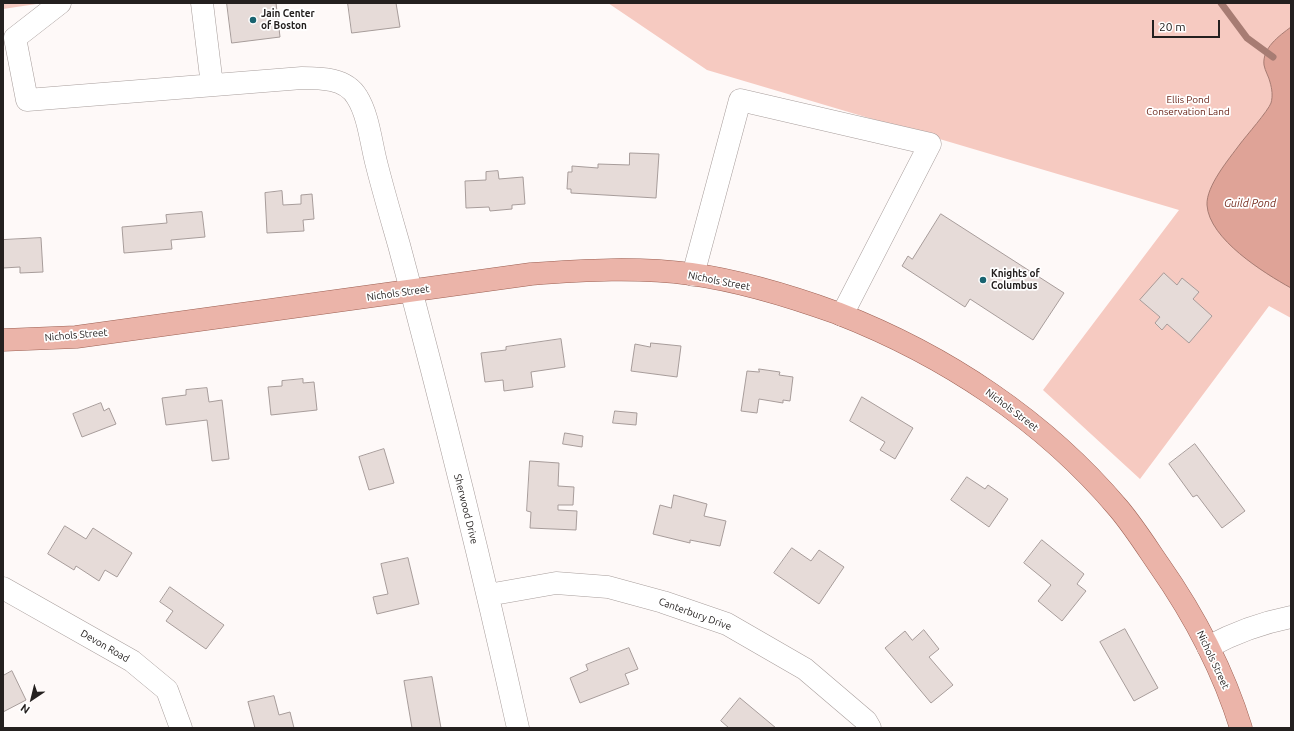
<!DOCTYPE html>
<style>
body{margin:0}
#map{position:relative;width:1294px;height:731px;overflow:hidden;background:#fef9f8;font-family:Ubuntu,sans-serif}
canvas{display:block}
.frame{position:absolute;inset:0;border:4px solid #24201f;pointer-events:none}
.north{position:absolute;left:12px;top:679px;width:40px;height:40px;-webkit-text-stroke:3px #fff;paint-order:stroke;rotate:215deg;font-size:11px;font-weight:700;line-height:16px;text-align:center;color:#24201f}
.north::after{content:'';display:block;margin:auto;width:14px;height:18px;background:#24201f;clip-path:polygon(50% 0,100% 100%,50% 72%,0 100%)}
.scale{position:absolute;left:1152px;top:20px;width:68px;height:18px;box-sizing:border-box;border:2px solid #24201f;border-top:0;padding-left:5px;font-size:12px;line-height:14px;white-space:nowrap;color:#24201f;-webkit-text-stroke:3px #fff;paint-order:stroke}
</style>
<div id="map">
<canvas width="1294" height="731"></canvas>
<div class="frame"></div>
<div class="north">N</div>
<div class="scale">20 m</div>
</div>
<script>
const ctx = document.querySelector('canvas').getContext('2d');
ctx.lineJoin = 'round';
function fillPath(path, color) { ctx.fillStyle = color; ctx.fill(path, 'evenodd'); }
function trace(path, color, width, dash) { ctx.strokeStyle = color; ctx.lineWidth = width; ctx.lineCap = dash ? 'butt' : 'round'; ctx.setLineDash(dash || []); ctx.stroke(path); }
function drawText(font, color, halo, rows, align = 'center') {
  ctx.font = font + ' Ubuntu,sans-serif'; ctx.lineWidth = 3.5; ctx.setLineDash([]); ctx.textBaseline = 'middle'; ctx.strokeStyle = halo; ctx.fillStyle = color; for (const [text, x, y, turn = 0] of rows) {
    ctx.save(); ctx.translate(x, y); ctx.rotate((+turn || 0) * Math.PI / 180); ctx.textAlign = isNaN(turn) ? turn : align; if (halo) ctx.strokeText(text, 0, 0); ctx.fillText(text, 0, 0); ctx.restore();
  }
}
fillPath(new Path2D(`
 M3 3H43L3 9Z
 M608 3H1291V318L1269 306 1140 479 1043 390 1179 210 707 70Z`), '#f6cac1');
const water = new Path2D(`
 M1291 27V288C1264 273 1209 239 1207 205 1206 186 1229 159 1240 144 1246 136 1268 111 1271 103 1273 96 1272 89 1270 82 1269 77 1265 71 1264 65 1262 48 1279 36 1291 27Z`);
fillPath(water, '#dfa397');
trace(water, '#a77c73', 1);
trace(new Path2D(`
 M1221 3 1247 38 1273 57`), '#a77c73', 7);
const building = new Path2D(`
 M227 3H276L280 37 232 43Z
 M348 3H396L400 27 352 33Z
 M630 153 659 154 656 198 571 193V189H567L568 172H572V166L598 168V164L629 165Z
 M498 171 499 179 523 177 525 204 512 205V209L490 211 489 207 466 208 465 181 486 180V172Z
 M282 191 283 205 301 204V195L312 194 314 219 303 220 304 231 267 233 265 193Z
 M202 212 205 237 171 240 172 249 124 253 122 227 167 223 166 215Z
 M941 214 1064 293 1033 340 970 299 965 307 902 266 908 256 912 259Z
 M41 238 43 272 20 273V267L3 268V240Z
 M1164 273 1177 285 1182 278 1199 292 1193 299 1212 316 1189 343 1167 324 1162 330 1155 323 1160 317 1140 300Z
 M561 339 565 367 531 372 533 387 504 391 503 380 485 382 481 353 506 350V347Z
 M651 343 681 346 677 377 631 371 635 344 650 347Z
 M759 369 780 372 779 375 793 377 790 401 783 400V403L759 399 757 413 741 411 747 371 759 372Z
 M303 379V383L314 382 317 410 271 415 268 387 282 386V381Z
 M207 388 209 402 222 400 229 459 212 461 207 420 166 425 162 398 186 395V390Z
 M862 397 913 428 895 459 880 450 885 442 850 421Z
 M101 403 104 411 109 408 116 424 82 437 73 414Z
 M615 411 637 413 636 425 613 423Z
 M565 433 583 436 582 447 563 444Z
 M1195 444 1245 511 1222 528 1197 495 1193 497 1169 464Z
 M384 449 394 483 369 490 359 457Z
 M530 461 559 463 558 486 574 487 573 505H558V510L577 511 576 530 530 528 531 512 527 511Z
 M967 477 985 489 988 485 1008 499 989 527 951 500Z
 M674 495 707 504 704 516 726 521 720 546 690 540V543L653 534 660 505 671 508Z
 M65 526 86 539 93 528 132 553 117 577 105 570 99 581 76 566 74 570 48 554Z
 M1042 540 1084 574 1077 584 1086 591 1062 621 1038 601 1051 585 1024 563Z
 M792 548 811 561 819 550 844 567 819 604 774 573Z
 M408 558 419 604 377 614 373 597 388 594 381 564Z
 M170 587 224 625 206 649 166 621 173 611 160 602Z
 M1125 629 1158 688 1134 701 1100 642Z
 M924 630 939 649 929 657 953 685 931 703 885 648 905 631 912 640Z
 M629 648 638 669 625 674 629 684 580 703 570 678 588 670 586 665Z
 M12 671 26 700 3 712V676Z
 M432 677 441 728H412L404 681Z
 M274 696 279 715 290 712 294 728H255L248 702Z
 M740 698 776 728H729L721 721Z`);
fillPath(building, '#e6dbd8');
trace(building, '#a79c9a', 1);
const minor = new Path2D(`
 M60 3 15 38 27 100 302 78C321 78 346 78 357 97 368 114 371 142 376 162 383 190 391 217 399 245 442 405 482 566 518 728
 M202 3 212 85
 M693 275 740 100 930 144 842 315
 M3 588 132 661 167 690 181 728
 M488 595 556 583 608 587 663 602 727 624 805 669 866 721 870 728
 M1208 647C1234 633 1261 623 1291 617`);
const major = new Path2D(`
 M3 340 76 337 531 274C585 270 638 267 691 274 741 281 790 296 837 313 945 355 1044 420 1119 509 1134 527 1146 546 1159 565 1194 615 1223 670 1241 728`);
trace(minor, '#a89e9c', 23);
trace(major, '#9c6053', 23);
trace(minor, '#fff', 22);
trace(major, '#ebb4a9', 22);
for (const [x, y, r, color] of [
 [253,20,4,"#196370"],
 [983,280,4,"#196370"]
]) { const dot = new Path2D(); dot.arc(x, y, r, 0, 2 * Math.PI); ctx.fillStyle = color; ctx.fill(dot); trace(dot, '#fff', 1.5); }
drawText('bold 10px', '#24201f', '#fff', [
 ["Jain Center",261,14],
 ["of Boston",261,26],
 ["Knights of",991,274],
 ["Columbus",991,286]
], 'left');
drawText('10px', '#672115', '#fff', [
 ["Ellis Pond",1188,100],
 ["Conservation Land",1188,112]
]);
drawText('10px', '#24201f', '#fff', [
 ["Nichols Street",719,281,11],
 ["Nichols Street",398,293,-8],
 ["Nichols Street",76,335,-5],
 ["Nichols Street",1012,410,37],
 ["Sherwood Drive",466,509,76],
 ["Canterbury Drive",695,614,20],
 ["Devon Road",105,646,30],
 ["Nichols Street",1213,660,65]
]);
drawText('italic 11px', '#793224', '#fff', [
 ["Guild Pond",1250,203]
]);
</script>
